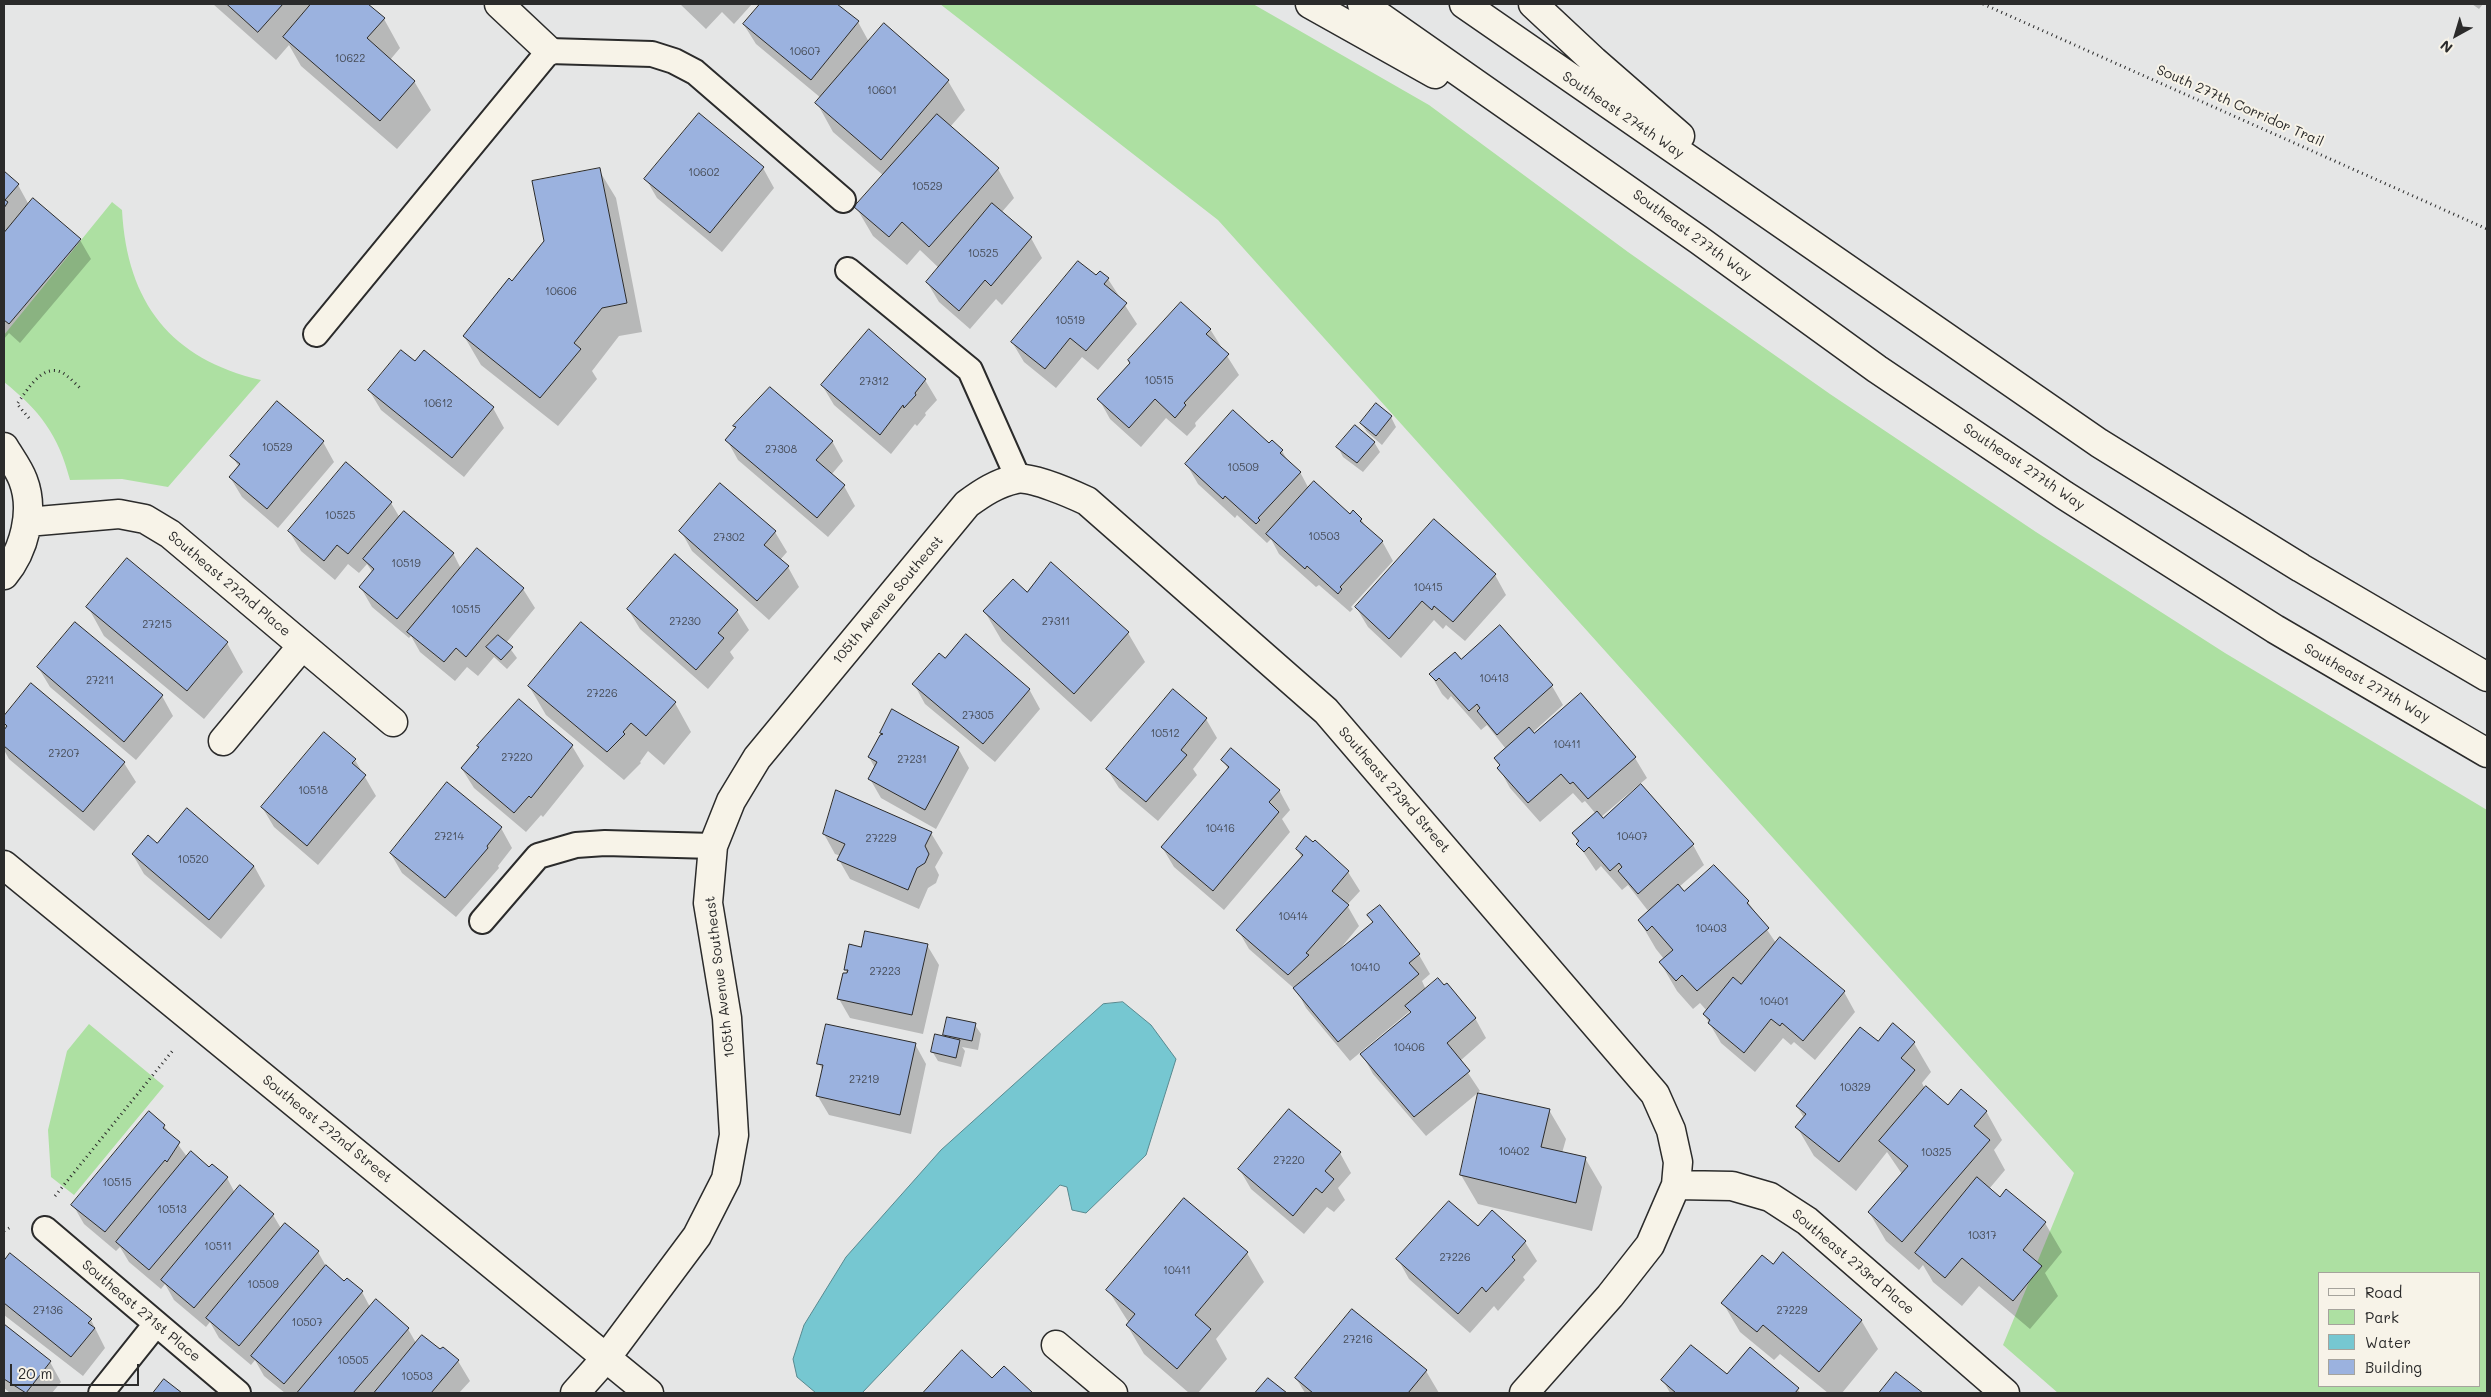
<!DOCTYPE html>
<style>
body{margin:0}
#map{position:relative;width:2491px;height:1397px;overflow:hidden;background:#e5e6e6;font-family:Mali,sans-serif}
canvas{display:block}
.frame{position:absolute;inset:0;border:5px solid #2b2b2b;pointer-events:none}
.legend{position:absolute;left:2318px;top:1272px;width:162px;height:115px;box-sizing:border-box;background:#f7f3e8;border:1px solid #a5a39c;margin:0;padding:6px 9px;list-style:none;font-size:15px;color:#2b2b2b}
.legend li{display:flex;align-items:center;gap:10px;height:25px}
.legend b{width:25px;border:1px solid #a5a39c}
.north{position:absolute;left:2431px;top:10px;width:50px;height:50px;-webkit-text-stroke:4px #f7f3e8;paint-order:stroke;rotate:219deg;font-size:14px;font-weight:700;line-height:20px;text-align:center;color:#2b2b2b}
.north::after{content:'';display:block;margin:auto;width:18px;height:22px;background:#2b2b2b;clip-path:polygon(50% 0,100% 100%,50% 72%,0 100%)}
.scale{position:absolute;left:10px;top:1364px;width:129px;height:22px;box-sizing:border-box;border:2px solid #2b2b2b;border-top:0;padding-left:6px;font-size:15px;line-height:18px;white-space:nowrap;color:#2b2b2b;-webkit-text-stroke:4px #f7f3e8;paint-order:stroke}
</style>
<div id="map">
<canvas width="2491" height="1397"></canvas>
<div class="frame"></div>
<ul class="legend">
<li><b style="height:6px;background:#f7f3e8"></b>Road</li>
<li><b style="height:14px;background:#ade0a2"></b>Park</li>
<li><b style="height:14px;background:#76c7d1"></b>Water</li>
<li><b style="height:14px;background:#9bb2df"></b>Building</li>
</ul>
<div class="north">N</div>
<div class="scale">20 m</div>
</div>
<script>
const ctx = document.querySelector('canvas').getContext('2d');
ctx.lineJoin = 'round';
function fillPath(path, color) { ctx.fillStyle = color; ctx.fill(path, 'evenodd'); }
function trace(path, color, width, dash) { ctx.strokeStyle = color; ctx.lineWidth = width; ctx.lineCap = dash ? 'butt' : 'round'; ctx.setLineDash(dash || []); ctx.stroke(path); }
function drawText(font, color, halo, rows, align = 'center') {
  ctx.font = font + ' Mali,sans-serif'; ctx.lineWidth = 4; ctx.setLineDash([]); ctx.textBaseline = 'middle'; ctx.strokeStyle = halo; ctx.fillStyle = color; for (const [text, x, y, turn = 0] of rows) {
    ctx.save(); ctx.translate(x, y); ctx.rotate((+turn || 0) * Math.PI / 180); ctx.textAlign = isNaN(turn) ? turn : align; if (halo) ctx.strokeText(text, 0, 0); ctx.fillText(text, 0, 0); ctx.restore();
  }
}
fillPath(new Path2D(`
 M940 4H1253L1429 105 1628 252 1830 394 2036 532 2225 653 2487 810V1393H2058L2003 1345 2074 1173 1218 220ZM2320 1273H2480V1386H2320Z
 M112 202 122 210C127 303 171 359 261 380L168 487 122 479 70 480C58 434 40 411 4 382V335Z
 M89 1024 164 1086 74 1195 51 1177 48 1130 67 1051Z`), '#ade0a2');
const water = new Path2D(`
 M1123 1002 1151 1025 1176 1059 1146 1155 1086 1213 1072 1210 1067 1187 1060 1185 862 1393H816L797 1377 793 1359 804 1325 846 1257 941 1150 1103 1004Z`);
fillPath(water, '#76c7d1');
trace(water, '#58898f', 1);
fillPath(new Path2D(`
 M213 4H366L384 19 400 48 390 60 414 81 431 110 397 149 301 66 289 45 276 60Z
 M680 4H752L734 24 722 12 706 29Z
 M762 4H835L858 22 869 42 948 81 965 110 950 127 998 169 1014 198 1001 213 1031 238 1042 258 1002 305 996 299 970 329 939 302 927 282 939 268 920 250 907 265 873 236 856 207 884 176 833 132 817 103 821 98 756 44 744 25Z
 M2472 4H2483L2479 9Z
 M763 168 774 188 722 252 657 198 646 179Z
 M599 170 616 198 642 332 619 336 592 371 597 379 558 426 481 365 464 336 513 282Z
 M4 173 18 185 29 205 80 240 91 259 20 343 9 333 4 339Z
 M1096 277 1108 279 1137 324 1098 370 1082 357 1056 388 1024 362 1012 342Z
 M1210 329 1239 375 1195 423 1196 426 1187 436 1166 418 1141 447 1110 419 1099 399Z
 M869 331 925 380 937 400 925 413 926 415 917 426 915 424 891 454 834 405 822 385Z
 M369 390 493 408 504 428 464 477 381 410Z
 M1391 417 1396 427 1382 445 1367 432 1361 423Z
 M735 426 832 441 843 461 831 475 844 486 855 506 828 537 738 460 727 440 737 428Z
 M323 442 334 462 278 528 242 497 230 477 239 467 232 456Z
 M1374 442 1380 452 1363 472 1343 457 1338 447Z
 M1269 445 1282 451 1289 463 1300 472 1309 489 1351 515 1361 519 1366 527 1382 541 1393 561 1351 607 1353 609 1350 612 1319 585 1316 587 1279 554 1271 539 1267 543 1237 515 1235 518 1198 484 1187 465Z
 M720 485 775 532 787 552 780 560 788 567 799 587 769 620 692 551 681 531Z
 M391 503 400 518 453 553 461 569 478 550 523 589 535 608 506 643 517 658 507 669 494 657 478 676 467 667 455 681 420 652 411 636 409 638 372 607 361 588 373 573 367 564 359 573 348 564 335 580 301 551 289 531Z
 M1052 563 1128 633 1145 662 1091 722 1002 641 985 612 1027 593Z
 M1495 575 1506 595 1465 641 1446 625 1443 629 1434 620 1401 658 1368 627 1356 607Z
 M88 607 227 643 243 672 204 719 104 636Z
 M628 609 737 611 749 630 730 652 734 658 708 689 640 629Z
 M945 660 1029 689 1040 709 995 762 925 704 914 684Z
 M1460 661 1552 686 1563 705 1532 733 1534 735 1581 695 1635 758 1647 778 1601 817 1603 820 1641 786 1693 845 1704 865 1679 887 1684 893 1748 902 1776 943 1844 992 1855 1012 1815 1060 1794 1042 1791 1045 1783 1038 1755 1072 1721 1043 1704 1014 1707 1011 1700 1003 1693 1009 1677 991 1660 962 1664 959 1656 949 1639 920 1649 912 1628 885 1622 890 1601 866 1596 871 1578 844 1574 833 1596 814 1585 801 1582 803 1573 793 1540 822 1510 788 1499 768 1500 766 1495 758 1506 749 1487 725 1481 730 1451 696 1448 700 1442 694 1431 675Z
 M38 667 162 696 173 716 136 760 50 687Z
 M31 685 124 763 136 782 94 831 9 759 4 750V732L6 729 4 718Z
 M529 686 675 703 691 732 664 765 648 751 640 762 641 763 624 780 546 715Z
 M519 701 572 746 584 766 543 817 541 815 526 832 474 788 462 769Z
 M1206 719 1217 738 1193 769 1197 775 1158 821 1119 788 1107 769Z
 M881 733 958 748 969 768 936 829 881 798 870 779 875 768 869 757 883 736Z
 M355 760 376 796 318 865 274 827 262 807Z
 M1223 760 1279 790 1290 810 1282 819 1290 832 1224 910 1174 867 1162 847 1228 769Z
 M501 828 512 848 498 866 499 868 456 917 402 873 391 854Z
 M931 833 943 853 935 867 939 875 936 883 928 888 919 909 850 879 839 860 841 856 835 854 824 834Z
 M158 845 254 866 265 886 221 939 144 874 133 855Z
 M1297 849 1348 872 1360 891 1347 905 1359 926 1335 955 1374 924 1369 915 1419 955 1430 974 1422 981 1426 990 1475 1018 1486 1038 1460 1061 1480 1091 1426 1136 1373 1074 1362 1054 1411 1013 1410 1011 1350 1061 1306 1008 1297 991 1249 949 1238 930 1302 858Z
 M927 945 939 965 923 1034 850 1018 839 999 848 975 845 970 862 948Z
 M975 1025 981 1034 978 1050 962 1047 965 1051 961 1067 938 1061 932 1051 946 1038 944 1034Z
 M1878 1043H1914L1931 1072 1922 1083 1925 1089 1948 1107 1986 1111 2002 1140 1994 1150 2005 1170 1989 1189 2000 1199 2006 1191 2045 1223 2062 1252 2045 1273 2058 1296 2030 1329 1979 1286 1962 1306 1933 1282 1923 1265 1919 1270 1886 1241 1869 1212 1902 1174 1887 1152 1856 1191 1814 1156 1797 1127 1804 1118 1797 1106Z
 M915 1044 926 1064 911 1134 829 1115 817 1095 823 1071 819 1063Z
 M1549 1110 1566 1139 1562 1153 1585 1158 1602 1187 1592 1231 1478 1204 1461 1175Z
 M164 1126 188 1158 227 1178 235 1193 273 1215 282 1230 286 1225 318 1252 327 1268 344 1283 362 1292 370 1307 408 1329 416 1343 440 1351 458 1361 470 1381 459 1393H285L264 1376 255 1360 251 1365 219 1338 210 1322 206 1327 174 1300 165 1284 161 1289 129 1262 120 1247 116 1251 84 1224 73 1205Z
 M1340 1153 1351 1173 1338 1188 1345 1200 1334 1212 1327 1207 1304 1234 1251 1189 1240 1170Z
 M1184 1200 1247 1253 1264 1282 1216 1339 1227 1359 1198 1393H1189L1144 1354 1127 1325 1129 1323 1108 1290Z
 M1478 1228 1525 1242 1537 1261 1523 1277 1525 1280 1498 1311 1494 1306 1470 1333 1409 1279 1398 1259Z
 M10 1255 91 1320 105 1348 83 1376 4 1315V1263Z
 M1774 1266 1861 1320 1878 1349 1842 1393H1828L1780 1354 1774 1360 1740 1332 1723 1303Z
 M1352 1311 1426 1371 1439 1393H1305L1296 1378Z
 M4 1326 50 1362 61 1382 52 1393H10L4 1388Z
 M1750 1348 1801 1393H1670L1663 1380 1727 1376Z
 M962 1352 992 1380 1004 1368 1031 1393H924Z`), '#0003');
const building = new Path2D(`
 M227 4H283L258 32Z
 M311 4H368L385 18 367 38 415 81 380 121 283 37Z
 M760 4H837L859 21 811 80 743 24Z
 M884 23 949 80 881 160 815 103Z
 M699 113 764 167 710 233 644 179Z
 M937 114 999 168 929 247 902 222 889 237 854 207Z
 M600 168 627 303 602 308 574 343 581 349 540 398 463 336 509 278 512 281 544 241 532 181Z
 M4 171 19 184 5 200 8 202 4 208Z
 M33 198 81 239 9 324 4 320V233Z
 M992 203 1032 237 991 286 985 280 959 311 926 282Z
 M1078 261 1096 275 1100 271 1109 278 1104 284 1127 303 1086 351 1070 338 1045 369 1011 342Z
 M1181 302 1211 329 1206 334 1229 354 1184 403 1186 405 1175 418 1155 399 1129 428 1097 399 1130 363 1128 360Z
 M869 329 926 379 915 393 916 395 904 408 903 405 880 435 821 385Z
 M401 350 415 361 424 350 494 407 452 458 368 390Z
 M770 387 833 441 816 460 845 485 817 518 725 440 736 427 733 426Z
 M277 401 324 441 267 509 229 477 240 464 230 456Z
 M1376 403 1392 416 1376 436 1360 423Z
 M1233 410 1269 443 1272 440 1283 450 1280 453 1301 472 1258 518 1260 520 1256 524 1225 496 1223 499 1185 464Z
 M1355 425 1375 442 1357 463 1336 447Z
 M346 462 392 502 348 554 337 545 324 561 288 531Z
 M1314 481 1350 514 1353 510 1362 519 1360 521 1383 541 1340 587 1342 589 1338 594 1307 566 1305 569 1266 534Z
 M720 483 776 531 764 545 789 566 757 601 679 531Z
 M404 511 454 553 397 619 359 587 374 569 363 559Z
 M1434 519 1496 574 1453 622 1434 606 1432 610 1422 601 1389 639 1355 607Z
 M477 548 524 588 466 657 456 648 444 662 407 632Z
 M675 554 738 610 718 633 724 638 696 670 627 609Z
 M127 558 228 642 187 691 86 607Z
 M1051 562 1129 632 1074 694 983 611 1013 579 1027 592Z
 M75 622 163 695 124 742 37 667Z
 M581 622 676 702 646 736 631 723 623 732 625 734 607 752 528 686Z
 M1500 625 1553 685 1497 735 1477 711 1480 708 1477 704 1469 711 1439 678 1436 681 1429 674 1455 652 1461 659Z
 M966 634 1030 689 983 744 912 684 939 653 945 658Z
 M498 635 513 647 501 660 486 647Z
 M31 683 125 762 83 812 4 746V730L7 726 4 723V716Z
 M1173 689 1207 718 1181 750 1187 755 1146 802 1106 769Z
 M1581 693 1636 757 1588 799 1573 782 1570 784 1561 774 1528 803 1497 768 1500 765 1494 758 1529 727 1534 733Z
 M519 699 573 745 531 798 529 796 514 813 461 768 479 747 477 746Z
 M892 709 959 747 925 810 868 779 877 762 868 757 880 735 883 734 880 733Z
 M324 732 356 759 352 763 366 775 307 846 261 807Z
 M1231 748 1280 790 1269 802 1279 812 1213 891 1161 847 1229 767 1221 760Z
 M447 782 502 827 487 846 488 848 445 898 390 853Z
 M1641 784 1694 844 1638 894 1618 871 1622 867 1619 863 1610 871 1589 847 1584 852 1576 844 1579 841 1572 833 1597 811 1603 818Z
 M836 790 932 832 925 846 929 854 925 863 917 868 908 890 837 860 845 844 823 834Z
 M187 808 254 866 209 920 132 854 148 835 157 843Z
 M1306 836 1313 842 1315 840 1349 871 1332 891 1349 905 1306 953 1309 955 1288 975 1236 930 1303 855 1296 849Z
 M1714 865 1749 901 1747 903 1769 928 1697 991 1682 975 1676 981 1659 962 1673 950 1652 926 1647 931 1638 920 1678 884 1684 891Z
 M1380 905 1420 954 1409 963 1419 974 1338 1042 1293 988 1373 922 1367 915Z
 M865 931 928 944 912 1015 837 999 843 973H847L848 970H844L849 944 861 947Z
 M1780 937 1845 991 1803 1041 1782 1023 1780 1026 1771 1019 1744 1053 1708 1023 1710 1020 1703 1014 1733 977 1741 984Z
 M1438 978 1444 985 1447 983 1476 1018 1447 1043 1470 1071 1414 1117 1360 1054 1411 1012 1405 1006Z
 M947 1017 976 1023 972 1041 943 1035Z
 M1893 1023 1915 1042 1901 1058 1915 1070 1839 1162 1795 1127 1806 1114 1796 1106 1860 1027 1878 1041Z
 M826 1024 916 1043 900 1115 816 1096 823 1065 817 1064Z
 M935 1034 960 1040 956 1058 931 1052Z
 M1926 1086 1948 1105 1961 1089 1987 1111 1974 1126 1990 1140 1902 1242 1868 1212 1908 1166 1879 1141Z
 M1478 1093 1550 1109 1541 1147 1586 1157 1576 1203 1460 1175Z
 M1289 1109 1341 1152 1325 1171 1334 1179 1322 1193 1316 1188 1293 1216 1238 1169Z
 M149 1111 165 1125 163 1128 180 1142 167 1162 165 1160 105 1232 71 1205Z
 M191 1151 209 1167 212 1164 228 1177 149 1270 116 1242Z
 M1977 1177 2000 1197 2006 1189 2046 1222 2023 1250 2042 1266 2013 1301 1962 1258 1945 1278 1915 1253Z
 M240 1185 274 1214 194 1308 161 1280Z
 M1184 1198 1248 1252 1195 1315 1211 1329 1177 1369 1126 1325 1135 1314 1106 1290Z
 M1449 1201 1478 1226 1492 1210 1526 1241 1512 1257 1515 1260 1486 1292 1482 1287 1458 1314 1396 1259Z
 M285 1223 319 1251 239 1346 206 1318Z
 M1783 1252 1862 1320 1819 1372 1763 1325 1757 1332 1721 1303 1762 1255 1773 1264Z
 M10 1253 92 1319 88 1323 95 1328 71 1357 4 1303V1261Z
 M326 1265 344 1281 347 1278 363 1291 284 1384 251 1356Z
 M376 1299 409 1328 353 1393H297Z
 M1352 1309 1427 1370 1408 1393H1313L1295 1378Z
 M4 1324 51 1361 26 1393 4 1379Z
 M422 1335 440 1349 443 1347 459 1360 431 1393H374Z
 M1691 1345 1727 1374 1750 1347 1799 1388 1795 1393H1676L1661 1380Z
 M962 1350 992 1378 1004 1366 1033 1393H923Z
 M1896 1372 1923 1393H1879Z
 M1268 1378 1287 1393H1255Z
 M164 1379 182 1393H153Z`);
fillPath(building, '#9bb2df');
trace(building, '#2b2b2b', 1);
const lane = new Path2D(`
 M848 270 970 370 1018 478
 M316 334 549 51 652 54 674 61 695 72 843 200
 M482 921 538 856 576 845 605 843 713 846
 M45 1229 238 1393
 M101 1393 156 1324`);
const street = new Path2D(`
 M499 4 549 51
 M4 447C10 457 19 469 23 480 35 511 24 551 4 575
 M27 522 119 514 145 519 170 534 393 722
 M223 741 302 646
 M4 865 649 1393
 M1676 1185 1732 1186 1770 1197 1807 1221 2005 1393
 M1056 1345 1113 1393
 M575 1393 606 1358 697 1236 726 1179 734 1135 727 1018 708 903 713 846 731 801 757 758 967 504C982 493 997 483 1016 479 1031 476 1072 494 1087 501L1326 711 1655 1094 1671 1130 1678 1162 1676 1185 1650 1245 1610 1296 1524 1393`);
const secondary = new Path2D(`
 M1310 4 1435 74
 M1362 4 1699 240 1877 369 2064 495 2275 629 2487 753
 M1464 4 2099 443 2301 568 2487 677
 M1533 4 1594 61 1680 136`);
trace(lane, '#2b2b2b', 28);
trace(street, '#2b2b2b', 31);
trace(secondary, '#2b2b2b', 31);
trace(new Path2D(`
 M1983 4 2487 229
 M29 418 17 404C27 391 42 362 63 373 69 377 76 384 81 389
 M55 1196 174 1049
 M4 1231 11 1227`), '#2b2b2b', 3, [1, 4]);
trace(lane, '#f7f3e8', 24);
trace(street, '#f7f3e8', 28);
trace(secondary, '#f7f3e8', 28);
drawText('11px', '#474d58', null, [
 ["10607",805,52],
 ["10622",350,59],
 ["10601",882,91],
 ["10602",704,173],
 ["10529",927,187],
 ["10525",983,254],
 ["10606",561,292],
 ["10519",1070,321],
 ["10515",1159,381],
 ["27312",874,382],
 ["10612",438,404],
 ["10529",277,448],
 ["27308",781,450],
 ["10509",1243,468],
 ["10525",340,516],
 ["10503",1324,537],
 ["27302",729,538],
 ["10519",406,564],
 ["10415",1428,588],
 ["10515",466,610],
 ["27230",685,622],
 ["27311",1056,622],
 ["27215",157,625],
 ["10413",1494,679],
 ["27211",100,681],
 ["27226",602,694],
 ["27305",978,716],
 ["10512",1165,734],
 ["10411",1567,745],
 ["27207",64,754],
 ["27220",517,758],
 ["27231",912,760],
 ["10518",313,791],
 ["10416",1220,829],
 ["27214",449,837],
 ["10407",1632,837],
 ["27229",881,839],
 ["10520",193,860],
 ["10414",1293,917],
 ["10403",1711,929],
 ["10410",1365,968],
 ["27223",885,972],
 ["10401",1774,1002],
 ["10406",1409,1048],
 ["27219",864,1080],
 ["10329",1855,1088],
 ["10402",1514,1152],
 ["10325",1936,1153],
 ["27220",1289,1161],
 ["10515",117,1183],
 ["10513",172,1210],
 ["10317",1982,1236],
 ["10511",218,1247],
 ["27226",1455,1258],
 ["10411",1177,1271],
 ["10509",263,1285],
 ["27136",48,1311],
 ["27229",1792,1311],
 ["10507",307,1323],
 ["27216",1358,1340],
 ["10505",353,1361],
 ["10503",417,1377]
]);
drawText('14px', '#2b2b2b', '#f7f3e8', [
 ["South 277th Corridor Trail",2240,106,24],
 ["Southeast 274th Way",1623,115,34],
 ["Southeast 277th Way",1692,235,36],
 ["Southeast 277th Way",2024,467,34],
 ["Southeast 272nd Place",229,584,40],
 ["105th Avenue Southeast",888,600,-50],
 ["Southeast 277th Way",2367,683,30],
 ["Southeast 273rd Street",1394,790,49],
 ["105th Avenue Southeast",720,977,-97],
 ["Southeast 272nd Street",327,1129,39],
 ["Southeast 273rd Place",1853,1262,40],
 ["Southeast 271st Place",141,1311,40]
]);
</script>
